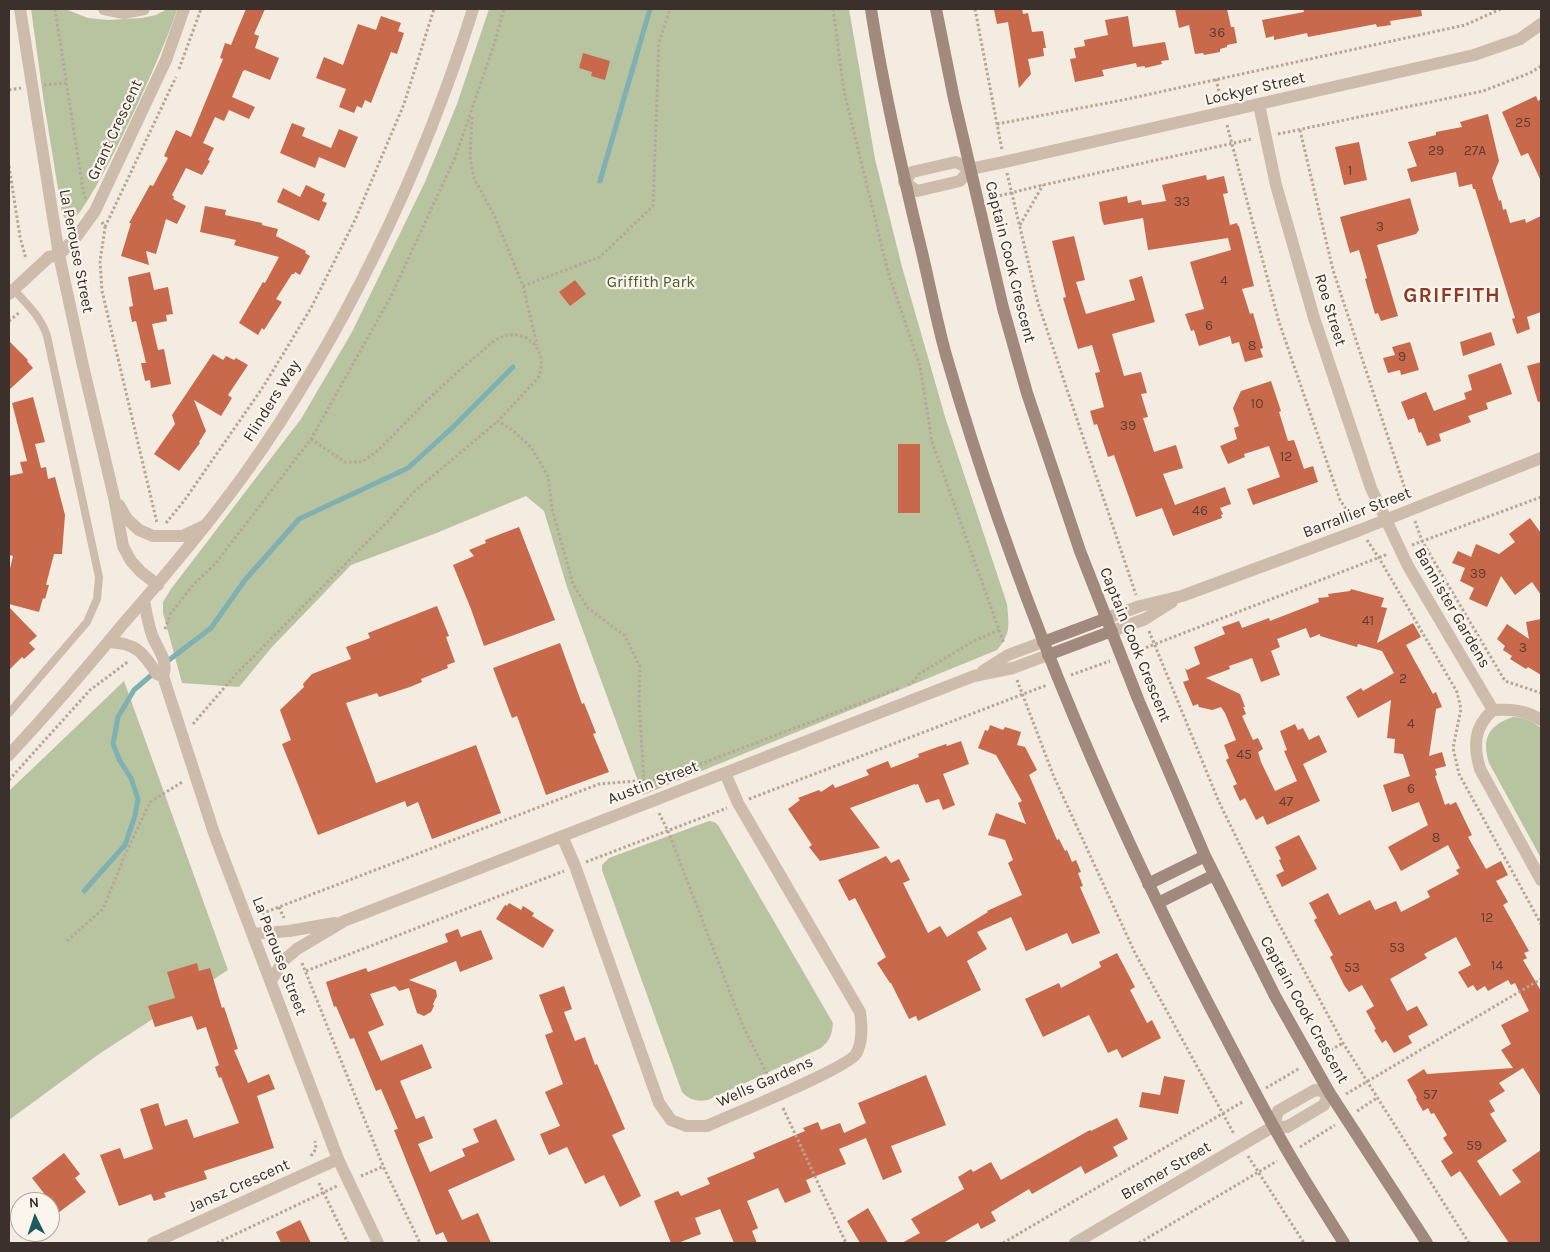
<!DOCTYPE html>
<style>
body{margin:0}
#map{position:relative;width:1550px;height:1252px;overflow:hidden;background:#f4ebe1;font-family:Karla,sans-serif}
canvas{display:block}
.frame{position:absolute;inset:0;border:10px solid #3b302b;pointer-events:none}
.north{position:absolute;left:10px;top:1192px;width:50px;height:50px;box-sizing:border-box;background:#fbf5ee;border:1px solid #aea6a0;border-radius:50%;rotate:356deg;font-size:14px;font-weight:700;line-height:20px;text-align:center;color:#3b302b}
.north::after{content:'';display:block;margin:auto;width:18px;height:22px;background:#1f5a5e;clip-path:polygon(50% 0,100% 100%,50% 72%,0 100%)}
</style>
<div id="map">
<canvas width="1550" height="1252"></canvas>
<div class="frame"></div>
<div class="north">N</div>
</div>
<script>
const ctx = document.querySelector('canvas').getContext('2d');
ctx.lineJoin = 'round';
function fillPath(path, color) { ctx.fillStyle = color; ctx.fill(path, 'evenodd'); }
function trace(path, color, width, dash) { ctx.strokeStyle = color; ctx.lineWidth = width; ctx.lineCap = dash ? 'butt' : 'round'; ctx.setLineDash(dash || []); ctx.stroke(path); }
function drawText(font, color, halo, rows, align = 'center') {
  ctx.font = font + ' Karla,sans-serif'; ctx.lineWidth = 4.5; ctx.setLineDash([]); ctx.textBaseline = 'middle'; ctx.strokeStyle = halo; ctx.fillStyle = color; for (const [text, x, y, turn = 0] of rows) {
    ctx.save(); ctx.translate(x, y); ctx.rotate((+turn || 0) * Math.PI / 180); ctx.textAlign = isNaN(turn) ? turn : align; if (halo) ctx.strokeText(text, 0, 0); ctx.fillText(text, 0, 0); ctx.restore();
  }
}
fillPath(new Path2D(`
 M31 9H65L88 18 108 20 142 18 156 15 167 9H177C170 38 92 210 72 220L65 219 62 213 44 103Z
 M489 9H849L875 159 902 267 946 420 1007 604C1009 625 1011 634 997 650L643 795 567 587 544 511 526 496 434 534 351 565 272 647 239 687 182 683 163 613V602L171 589 301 419 352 332 425 182 457 104Z
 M124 681 228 970 99 1054 9 1120V791Z
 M1513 717C1525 717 1532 721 1541 728V858L1489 763C1481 738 1489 725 1513 717Z
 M709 821 714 822 718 825 833 1023C832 1034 830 1041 821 1048L708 1100C697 1102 690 1100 682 1092L602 870V865L609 858Z`), '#b8c4a0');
trace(new Path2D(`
 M600 181 650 9
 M165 663 211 628 245 580 299 519 408 468 452 428 513 367
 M84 891 125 845 135 816 138 799 131 778 120 761 113 744 118 717 134 690 155 672`), '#7fb0b2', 5);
fillPath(new Path2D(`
 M246 9H265L254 34 259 36 255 48 279 58 270 80 245 70 243 71 232 97 255 107 249 119 229 110 224 121 215 117 203 143 214 148 208 160 210 161 202 175 186 168 172 195 174 197 173 199 186 206 177 224 166 219 156 254 146 251 149 265 121 256 131 223H129L150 185 153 186 168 158 164 156 176 130 191 137 223 59 220 58 225 43 231 45Z
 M1004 9H1022L1023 14 1028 13 1032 32 1043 31 1046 48H1043L1044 56 1028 59 1031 74 1019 88 1008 22 997 24 994 10Z
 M1175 9H1227L1231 27H1234L1237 43 1227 45V47L1220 49V52L1204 55 1203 53 1195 54 1189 25 1179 28Z
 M1303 9H1421L1422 16 1390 21 1391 25 1377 27 1376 24 1308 37 1307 33 1274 40V36L1266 38 1262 20 1304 12Z
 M381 16 401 23 398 31 404 33 397 54 391 52 371 103 365 100 362 108 357 106 354 113 339 107 346 89 316 78 324 57 343 65 358 24 376 30Z
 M1128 16 1133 47 1165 42 1169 60 1161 61 1162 64 1145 68V66L1137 67 1136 63 1102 70 1104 76 1075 82 1070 59 1076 58 1074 48 1085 46 1084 40 1108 35 1105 20Z
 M583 53 610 61 605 80 591 76 592 72 579 68Z
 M1536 96 1538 101 1541 99V181L1528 153 1521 156 1502 112Z
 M1488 114 1499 161 1492 178 1499 201 1501 200 1503 210 1506 209 1510 223 1525 219 1526 223 1541 216V312L1527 317 1530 329 1517 334 1512 319 1515 318 1475 189H1473L1472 184 1459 187 1456 172 1411 182 1407 169 1417 166 1408 142 1436 135V132L1462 127 1460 122Z
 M292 123 305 128 302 136 331 148 339 129 358 137 345 168 319 157 315 168 280 153Z
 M1359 142 1367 180 1344 185 1335 147Z
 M1206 175 1207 180 1224 176 1228 193 1223 194 1230 225 1237 223 1238 226H1239L1254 286 1242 289 1250 314 1253 313 1263 348 1260 349 1263 357 1245 362 1239 342 1232 344 1230 336 1199 346 1194 330 1191 331 1185 314 1204 309 1190 262 1231 250 1228 238 1148 250 1143 218 1104 225 1102 220 1099 202 1127 196 1128 203 1141 200 1142 205 1166 201 1162 185Z
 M306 185 325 194 322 201 327 203 319 221 277 202 283 188 300 197Z
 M1410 198 1419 230 1416 234 1377 245 1398 316 1381 321 1378 313 1375 314 1365 279 1367 278 1359 250 1350 253 1340 217Z
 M205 206 226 210 225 215 262 223V225L278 229 276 236 306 251 305 253 310 256 300 275 295 272 294 274H292L276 299 282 302 264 330 262 328 258 335 239 323 263 282 265 283 279 257 234 245 236 240 200 232Z
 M1074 236 1085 280 1076 282 1086 314 1135 300 1129 280 1142 276 1155 322 1112 334 1124 376 1141 372 1147 393 1141 394 1148 417 1143 418 1154 452 1176 445 1183 468 1163 474 1175 505 1225 487 1231 504 1220 508 1223 514 1221 515 1222 518 1173 536 1162 508 1136 517 1114 455 1108 457 1097 424 1094 425 1090 411 1104 407 1095 373 1100 372 1092 345 1078 349 1063 298 1066 297 1052 241Z
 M150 272 154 290 168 287 173 314 166 315 167 321 152 324 158 350 164 349 171 384 151 388 150 380 145 381 141 363H146L136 321 132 322 129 307 133 306 128 277Z
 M575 280 586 294 570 306 559 292Z
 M1491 332 1495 345 1463 356 1460 342Z
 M9 341 28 360 27 361 33 368 9 390Z
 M1410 342 1419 370 1401 375 1400 370 1388 373 1383 358 1395 355 1392 347Z
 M213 354 223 360 226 356 234 360 236 358 248 365 228 395 232 398 221 416 194 400 206 431 199 442 200 443 179 471 154 454 175 424 172 415Z
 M1541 362V401L1538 402 1527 366Z
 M1501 363 1512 394 1486 403 1488 409 1468 416 1471 422 1439 434 1441 441 1427 446 1421 432 1419 433 1414 418 1408 420 1401 402 1426 392 1434 411 1466 399 1464 393 1472 390 1468 375Z
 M1271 381 1281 411 1279 412 1288 441 1294 440 1304 469 1313 466 1318 482 1253 505 1247 489 1280 477 1269 446 1244 454 1245 457 1228 464 1220 446 1237 439 1234 428 1239 426 1233 408 1241 391Z
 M33 397 45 442 35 444 41 468 46 467 48 479 55 477 65 515 62 554H54L46 585H49L45 599 43 598 39 612 9 604V573L13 556 9 555V476L23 473 20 462 27 461 12 403Z
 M898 444H920V513H898Z
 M1530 518 1541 533V595L1532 582 1515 595 1501 576 1487 607 1469 599 1474 588 1460 581 1465 568 1452 563 1458 551 1471 557 1476 544 1499 554 1515 542 1509 534Z
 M519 527 555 620 484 646 471 609 453 565 474 556 469 550 486 543 485 540Z
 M1351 589 1384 598 1381 607 1387 608 1377 643 1413 623 1421 637 1406 645 1433 694 1436 692 1442 707 1436 709 1429 756 1442 752 1446 766 1435 769 1437 775 1435 776 1445 805 1449 803 1450 805 1456 802 1472 835 1468 837 1486 869 1501 861 1508 875 1496 881 1508 902 1503 905 1529 951 1524 953 1527 958 1523 960 1541 991V1097L1523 1068 1499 1083 1505 1091 1489 1101 1495 1111 1490 1114 1507 1141 1477 1161 1500 1196 1521 1182 1512 1170 1541 1150V1243H1509L1460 1171 1451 1177 1441 1161 1453 1153 1443 1138 1447 1135 1434 1113 1431 1114 1428 1108 1423 1111 1416 1099 1417 1098 1407 1080 1424 1069 1427 1074 1513 1068 1501 1050 1511 1044 1501 1025 1529 1011 1515 983 1511 985 1508 980 1488 991 1485 986 1477 991 1473 985 1468 988 1458 972 1471 965 1456 937 1424 954 1427 958 1390 979 1407 1011 1417 1006 1428 1025 1408 1036 1412 1043 1394 1053 1386 1040 1382 1043 1374 1030 1376 1029 1366 1011 1374 1006 1362 985 1349 992 1344 985 1330 957 1333 955 1314 920 1317 918 1309 903 1328 893 1339 915 1370 900 1375 910 1396 901 1401 912 1430 897 1427 891 1459 874 1456 870 1460 868 1448 845 1401 871 1388 847 1428 825 1419 802 1392 812 1383 785 1410 776 1403 754 1394 753 1395 739 1387 738 1391 700 1358 718 1346 697 1361 688 1363 691 1394 673 1382 651 1358 644 1357 647 1320 636V634L1310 638 1306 628 1277 639 1280 647 1271 651 1280 675 1261 682 1252 658 1229 666 1230 669 1206 678 1240 694 1245 707H1243L1246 714 1242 716 1253 740 1258 738 1263 749 1258 752 1261 762 1275 791 1297 781 1284 751 1287 750 1280 731 1295 724 1298 730 1303 728 1309 740 1319 735 1327 752 1303 764 1320 801 1267 825 1263 816 1256 820 1245 798 1240 801 1233 786 1237 784 1226 760 1229 758 1224 745 1236 740 1225 713 1221 707 1212 710 1199 707 1198 704 1193 706 1183 682 1189 680 1185 668 1187 670 1200 664 1194 647 1225 634 1222 627 1239 621 1242 628 1269 618 1270 621 1319 602 1318 598 1329 597 1328 594 1350 591Z
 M437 606 449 636 446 637 455 662 447 665 448 668 421 679 422 682 410 687 379 697 377 693 346 703 376 783 476 745 501 813 432 839 418 802 407 807 405 801 318 835 282 744 291 740 280 710 304 687 303 684 312 674 351 659 346 647 370 638 368 633Z
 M9 607 37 636 29 643 35 649 24 659 22 657 9 670Z
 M1541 619V675L1528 667 1526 669 1510 659 1512 656 1503 650 1505 646 1497 639 1507 624 1529 639 1526 622Z
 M560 643 582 704 584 703 596 733 593 734 609 772 546 795 517 716 512 718 493 668Z
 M990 725 1003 730 1005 727 1021 732 1017 745 1025 747 1037 770 1029 775 1057 840 1059 839 1065 851 1067 850 1072 862 1076 860 1081 872 1078 873 1083 886 1080 887 1100 933 1072 944 1067 933 1026 951 1011 917 977 932 987 949 967 961 981 990 918 1021 916 1016 909 1019 891 983H890L877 963 886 957 855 898 849 901 838 880 886 856 891 863 899 859 910 880 903 883 928 933 940 926 947 937 988 912 987 911 1022 895 1008 863 1013 860 1005 840 988 835 996 813 1026 824 1018 803 1022 801 996 755 978 748 985 730 988 731Z
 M961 741 969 764 943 774 955 805 943 810 939 799 926 803 918 784 915 785V784L850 808 880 848 820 861 809 847 812 845 788 809 800 800 798 798 819 790 821 792 833 784 835 788 869 775 866 770 888 761 891 768 919 757 918 754 946 744 947 746Z
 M1299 835 1317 869 1282 887 1276 875 1284 871 1279 860 1281 859 1275 847Z
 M509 903 521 910 523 906 534 913 532 916 554 930 543 948 496 919 505 905 507 906Z
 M458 929 461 937 481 930 493 959 460 972 456 961 409 980 436 990 437 996 433 1004 434 1006 431 1012 424 1016 417 1013 409 988 399 991 395 986 370 994 384 1025 368 1032 381 1061 422 1044 432 1068 400 1081 416 1119 424 1116 433 1138 418 1144 430 1172 465 1156 462 1149 479 1142 473 1129 496 1119 515 1160 448 1190 462 1220 478 1213 491 1243H448L443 1232 436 1235 394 1130 398 1129 381 1089 376 1091 354 1038 350 1039 336 1006 334 1007 326 982 366 968 368 972 448 942 445 934Z
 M1117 953 1135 987 1130 990 1147 1023 1152 1020 1161 1038 1122 1058 1117 1049 1108 1053 1089 1015 1043 1037 1025 999 1059 983 1061 988 1101 967 1099 962Z
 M197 963 199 971 210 968 222 1008 224 1007 238 1049 234 1050 248 1083 269 1074 275 1089 257 1096 274 1148 204 1171 207 1179 164 1193 166 1197 154 1201 151 1194 119 1206 100 1155 120 1148 124 1159 153 1149 140 1109 158 1103 165 1126 187 1119 194 1138 239 1123 221 1077 219 1078 215 1067 219 1065 206 1027 197 1030 192 1016 155 1027 148 1006 175 998 167 972Z
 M564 986 572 1009 564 1012 575 1041 585 1037 595 1065 597 1064 625 1129 612 1135 641 1196 620 1207 604 1175 585 1184 567 1147 549 1155 540 1134 560 1126 545 1092 563 1084 545 1035 553 1032 539 995Z
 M926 1075 946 1125 891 1146 902 1172 883 1180 866 1138 839 1149 846 1164 806 1180 811 1192 785 1203 778 1188 747 1201 758 1228 752 1231 757 1243H734L720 1209 695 1218 701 1234 678 1243H671L654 1201 678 1191 681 1196 710 1184 707 1178 755 1158 753 1153 805 1131 803 1128 818 1122 821 1130 840 1123 844 1133 866 1123 858 1103Z
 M1164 1076 1185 1080 1178 1114 1139 1107 1142 1092 1160 1095Z
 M1117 1118 1128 1139 1113 1147 1118 1156 1085 1174 1081 1166 1032 1194 1029 1189 991 1212 996 1221 981 1229 978 1223 943 1243H902L920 1233 911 1219 964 1189 958 1177 971 1169 973 1172 991 1162 1001 1180 1090 1130 1091 1131Z
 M64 1153 80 1174 75 1178 86 1192 50 1219V1201L32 1178Z
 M868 1208 888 1243H860L847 1221Z
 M300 1220 311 1243H281L276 1232Z`), '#c8694b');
trace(new Path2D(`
 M55 9 84 196 86 199
 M833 9 844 91 888 272 920 366 932 442 1004 644
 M975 9 1002 150
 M179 69 201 9
 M1216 79 1221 100
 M44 85 66 83
 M9 90 21 88
 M472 117 470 157 474 178 495 217 523 286 537 345
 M997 124 1123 100 1465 25 1501 9
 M1227 125 1279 322 1340 500 1352 518
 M1300 130 1333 270 1408 498
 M1278 134 1483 91 1530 73 1541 66
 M9 166 20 237 26 259
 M1007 173 1038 303 1136 595
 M990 198 1043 185 1252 139
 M102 222 105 228 100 261 102 291 157 523
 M1020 225 1043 185
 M105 227 176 77
 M523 286 600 257 653 206 659 42 670 9
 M9 321 20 312
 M311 439 345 462H362L376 452C410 419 442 383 479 354 486 348 494 339 504 336 516 332 530 337 537 348 543 358 542 368 538 378L498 421 511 429 531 447 548 476 552 509 573 584 588 608 625 636 640 667 639 702 644 780 648 789
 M1415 521 1422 541 1505 681 1541 693
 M166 523 184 501 263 387 311 308 355 220 404 104 434 9
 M1367 540 1379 558 1457 692 1461 709 1453 748 1459 774 1541 924
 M1412 545 1541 497
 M165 629 171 613 193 585 215 564 311 439 390 298 455 158 493 48 504 9
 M1149 631 1219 802 1272 911 1343 1043 1469 1243
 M1132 653 1388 554
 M1071 675 1110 661
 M1017 680 1054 777 1135 953 1234 1134
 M908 685 912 683 919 674 972 642 999 630
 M193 724 237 673 387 522 415 491 498 421
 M9 780 90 690 129 661
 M749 799 1047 685
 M659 813 668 831 743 1026 772 1084
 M586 862 727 808
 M279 907 284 918
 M258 909 263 913 279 907 599 784 661 779 900 688
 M67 941 103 909 125 855 150 802 184 781
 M302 963 384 1168 420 1243
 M306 971 564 871
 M1322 1055 1343 1043
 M1266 1088 1300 1068
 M1346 1094 1541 979
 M783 1108 846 1243
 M1357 1111 1377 1098
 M1300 1147 1335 1125
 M311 1156 316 1149 315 1141
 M1248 1156 1304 1243
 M361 1176 384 1166
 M319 1183 348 1243
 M217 1243 337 1186
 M1003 1243 1244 1101
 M1139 1243 1277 1161`), '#b9a596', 3, [2.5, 2.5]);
trace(new Path2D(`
 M9 713 87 622 97 599 99 577 47 336C41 317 27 304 14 290`), '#cdbbac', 8);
trace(new Path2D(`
 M20 9 59 255 83 366 114 497 123 546 131 561 141 572 158 585
 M104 9 124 13 144 9
 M1259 105 1276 185 1314 318 1371 488 1408 566 1493 710C1511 709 1526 710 1541 720
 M970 169 960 181 917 191 904 182 912 172 956 162 970 169 1004 162 1474 55 1520 39 1541 24
 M9 294 49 257 59 255 77 236 95 211 166 60 184 9
 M119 505 127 519 139 530 153 536H183L206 525
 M1107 618 1140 606 1182 596 1360 530 1541 458
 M1112 631 1145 619 1172 602
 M983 671 1008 655 1043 642
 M1493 710C1474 727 1473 745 1480 769L1541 880
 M562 836 575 866 659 1103 671 1120 686 1126H707C731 1115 846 1069 856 1054 863 1042 862 1025 860 1012L738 803 725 773
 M253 934 289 931 335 923
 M271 981 283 961 297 949 344 921 974 676 1013 668 1048 655
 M153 1243 338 1159
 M1075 1243 1274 1126 1287 1127 1324 1105 1329 1092 1315 1090 1278 1111 1274 1126`), '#cdbbac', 12);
trace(new Path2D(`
 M144 600C146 612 148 623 152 635 157 649 169 660 163 676L214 833 338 1159 378 1243
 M108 642C136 643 143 652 157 674L163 676
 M9 755C48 713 86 669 123 624 165 576 206 527 244 475 342 338 423 170 473 9`), '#cdbbac', 12);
trace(new Path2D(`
 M871 9C883 88 901 166 920 244 929 281 936 319 946 355 1011 580 1101 797 1209 1005 1235 1054 1260 1104 1288 1152 1306 1183 1325 1213 1344 1243
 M936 9 954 99 1003 308 1027 393 1080 551 1138 699 1205 856 1275 996 1329 1092 1427 1243
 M1043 642 1107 618
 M1048 655 1112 631
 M1148 884 1205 856
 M1158 903 1214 875`), '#a18a7d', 12);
drawText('14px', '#5e3e33', null, [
 ["36",1217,33],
 ["25",1523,123],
 ["29",1436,151],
 ["27A",1475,151],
 ["1",1350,171],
 ["33",1182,202],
 ["3",1380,227],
 ["4",1224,281],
 ["6",1209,326],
 ["8",1252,346],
 ["9",1402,357],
 ["10",1257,404],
 ["39",1128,426],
 ["12",1286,457],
 ["46",1200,511],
 ["39",1478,574],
 ["41",1368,621],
 ["3",1523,648],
 ["2",1403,679],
 ["4",1411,724],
 ["45",1244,755],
 ["6",1411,789],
 ["47",1286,802],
 ["8",1436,838],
 ["12",1487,918],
 ["53",1397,948],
 ["14",1497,966],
 ["53",1352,968],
 ["57",1430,1095],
 ["59",1474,1146]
]);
drawText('16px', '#3b302b', '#fbf5ee', [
 ["Lockyer Street",1255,89,-13],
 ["Grant Crescent",115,130,-65],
 ["La Perouse Street",76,251,79],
 ["Captain Cook Crescent",1010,262,76],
 ["Roe Street",1330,310,73],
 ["Flinders Way",272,401,-58],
 ["Barrallier Street",1357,513,-21],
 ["Bannister Gardens",1452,608,60],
 ["Captain Cook Crescent",1135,645,68],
 ["Austin Street",653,783,-21],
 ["La Perouse Street",279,956,69],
 ["Captain Cook Crescent",1304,1010,61],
 ["Wells Gardens",765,1082,-24],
 ["Bremer Street",1166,1171,-30],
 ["Jansz Crescent",239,1186,-24]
]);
drawText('16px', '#4a5a2e', '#fbf5ee', [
 ["Griffith Park",651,282]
]);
ctx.letterSpacing = '1px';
drawText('bold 21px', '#8c3b22', '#fbf5ee', [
 ["GRIFFITH",1452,296]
]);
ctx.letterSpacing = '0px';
</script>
